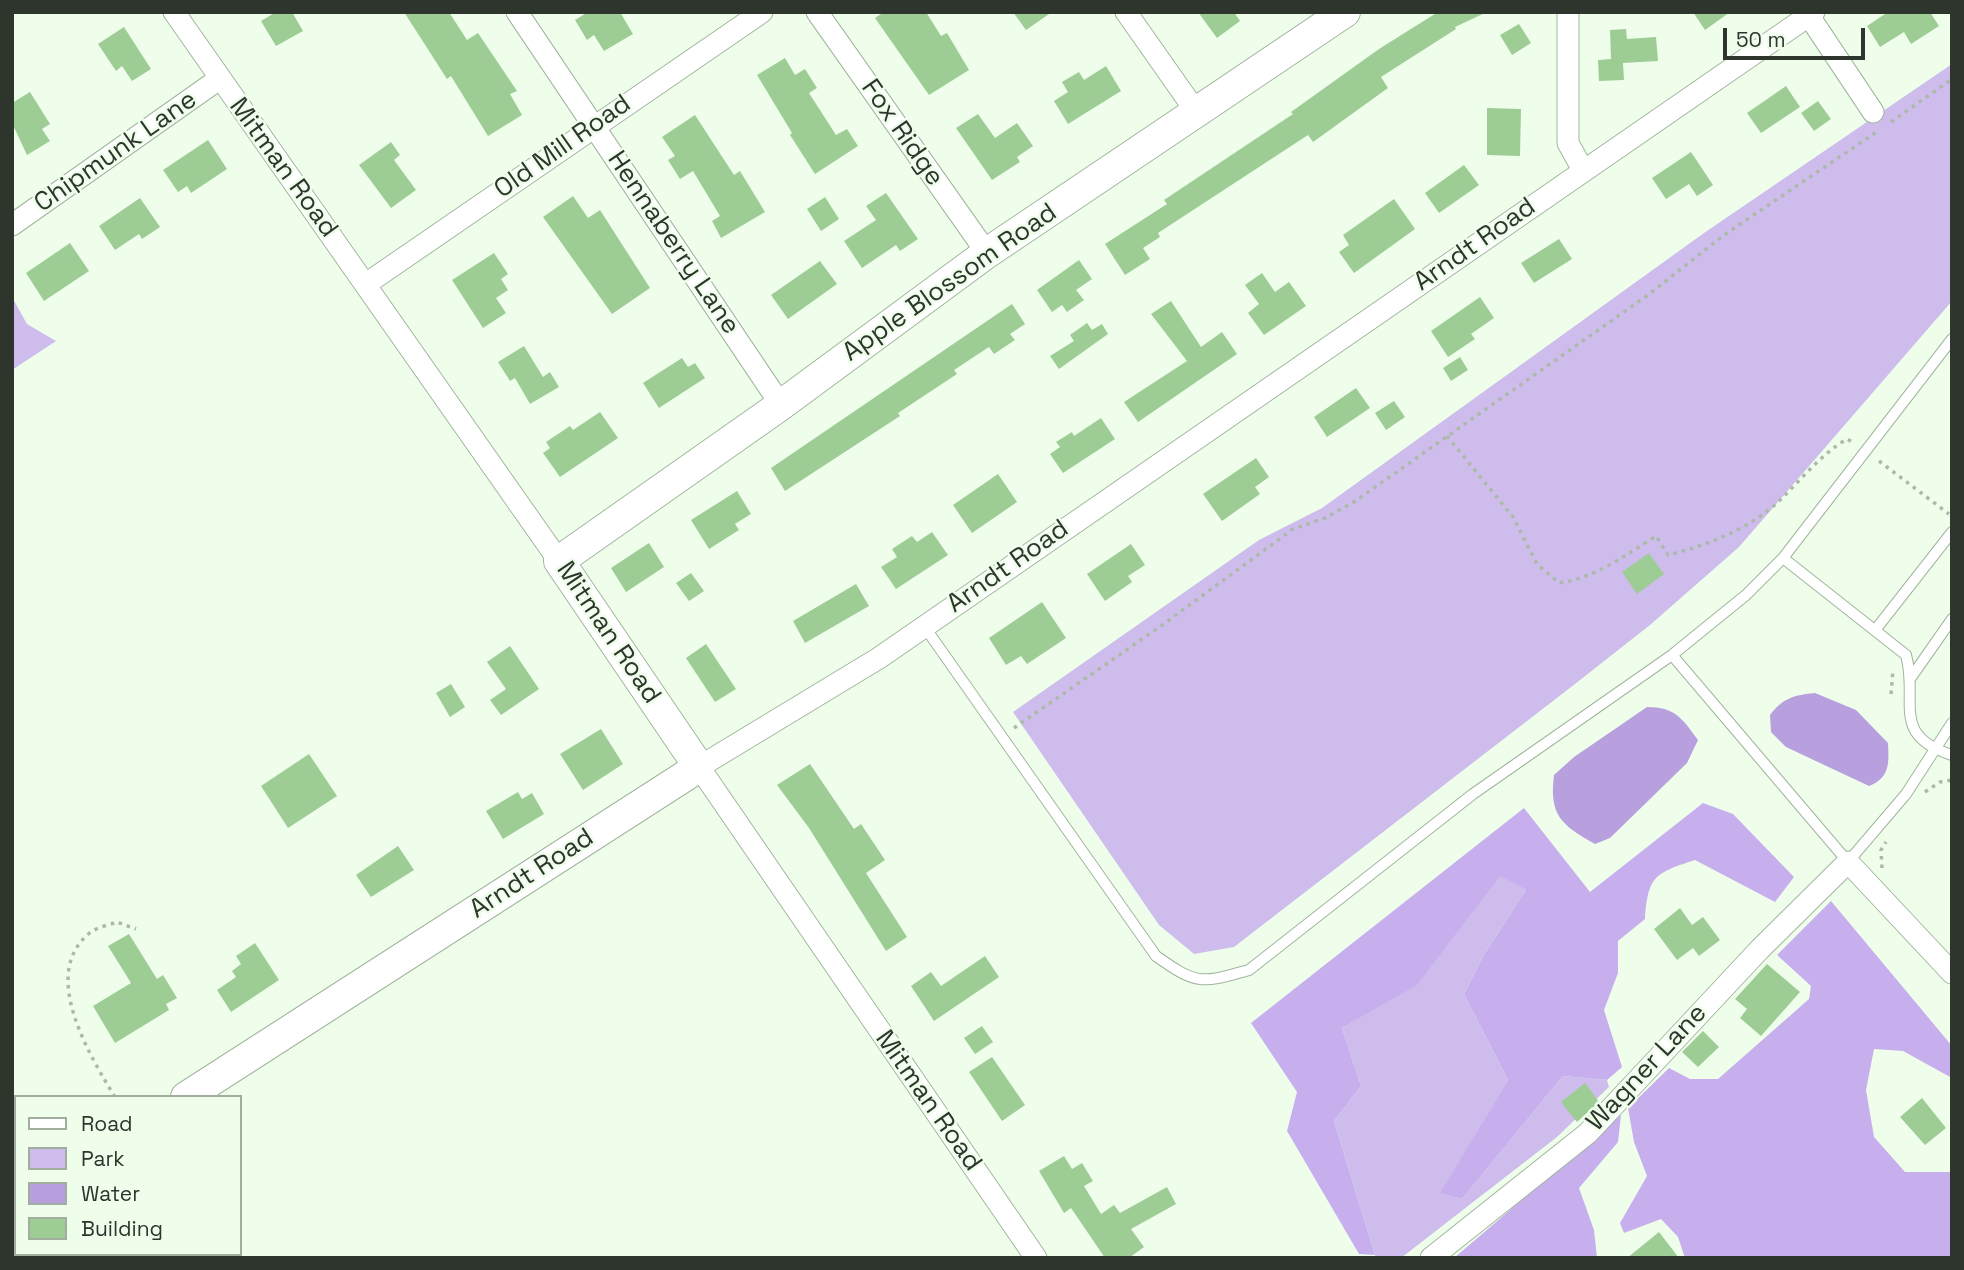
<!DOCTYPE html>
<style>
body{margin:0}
#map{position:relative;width:1964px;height:1270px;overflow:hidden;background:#eefeeb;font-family:"Space Grotesk",sans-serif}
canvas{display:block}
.frame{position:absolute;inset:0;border:14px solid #2d352c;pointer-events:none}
.legend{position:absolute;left:14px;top:1095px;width:228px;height:161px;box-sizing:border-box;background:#eefeeb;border:2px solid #a1ae9f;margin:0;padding:9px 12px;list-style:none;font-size:21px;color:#2d352c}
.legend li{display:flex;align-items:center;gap:14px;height:35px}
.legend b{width:35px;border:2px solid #a1ae9f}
.scale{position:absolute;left:1723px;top:28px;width:142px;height:32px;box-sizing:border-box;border:4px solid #2d352c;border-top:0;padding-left:9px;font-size:21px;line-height:24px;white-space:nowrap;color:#2d352c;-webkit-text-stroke:5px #eefeeb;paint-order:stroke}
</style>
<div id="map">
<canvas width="1964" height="1270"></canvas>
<div class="frame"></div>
<ul class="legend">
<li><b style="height:9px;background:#fff"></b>Road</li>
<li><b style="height:19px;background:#cebdec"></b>Park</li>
<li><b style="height:19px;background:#b8a0de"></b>Water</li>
<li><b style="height:19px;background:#9dcd95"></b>Building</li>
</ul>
<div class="scale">50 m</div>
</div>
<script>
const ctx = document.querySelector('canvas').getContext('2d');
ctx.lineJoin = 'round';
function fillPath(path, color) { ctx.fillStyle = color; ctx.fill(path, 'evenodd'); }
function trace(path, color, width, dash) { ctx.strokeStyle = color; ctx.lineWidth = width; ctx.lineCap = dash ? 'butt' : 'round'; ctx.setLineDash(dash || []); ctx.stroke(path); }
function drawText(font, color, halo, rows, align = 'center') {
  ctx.font = font + ' "Space Grotesk",sans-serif'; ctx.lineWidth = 5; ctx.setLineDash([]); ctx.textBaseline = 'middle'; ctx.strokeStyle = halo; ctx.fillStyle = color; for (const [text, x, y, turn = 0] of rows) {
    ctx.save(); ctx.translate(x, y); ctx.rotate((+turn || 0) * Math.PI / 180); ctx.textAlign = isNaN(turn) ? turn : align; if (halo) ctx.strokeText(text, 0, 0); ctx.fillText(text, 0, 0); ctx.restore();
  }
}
fillPath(new Path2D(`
 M1952 64V301L1739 547 1650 625 1575 684 1234 947 1194 954 1159 925 1013 712 1259 540 1322 508 1704 233Z
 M12 297 27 324 56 341 12 370Z
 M1500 875 1526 890 1485 953 1464 994 1508 1080 1441 1193 1462 1199 1563 1076 1607 1080 1609 1087 1557 1137 1401 1258H1376L1334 1121 1361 1086 1342 1028 1417 984Z`), '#cebdec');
fillPath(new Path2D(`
 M1703 803 1733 814 1794 877 1775 902 1695 860C1655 873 1648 876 1645 919L1618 941V973L1604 1010 1622 1067 1607 1080 1563 1076 1462 1199 1440 1193 1508 1080 1464 994 1485 953 1526 890 1500 876 1417 985 1342 1028 1361 1086 1334 1121 1375 1255 1359 1254 1287 1131 1297 1092 1251 1023 1524 808 1590 892Z
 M1831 901 1952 1046V1078L1903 1051 1874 1049 1866 1090 1874 1137 1905 1172H1952V1258H1685L1678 1237 1661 1219 1624 1233 1620 1223 1647 1176 1634 1142 1628 1108 1669 1068 1690 1079H1718L1809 999 1811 986 1777 955Z
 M1621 1115 1618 1142 1579 1188 1594 1230 1597 1258H1454Z`), '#c7afee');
fillPath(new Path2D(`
 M1815 693 1856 710 1888 743C1889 763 1890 778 1869 786L1786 747 1771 732 1770 715C1783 698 1794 695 1815 693Z
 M1647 707C1675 707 1682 718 1698 740L1687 763 1610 838 1595 844C1561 825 1549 815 1554 775L1574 757Z`), '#b8a0de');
fillPath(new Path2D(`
 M276 12H292L303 31 276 46 261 21Z
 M404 12H449L467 40 478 33 517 91 510 94 522 115 488 136 451 76 447 79Z
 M588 12H620L633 34 604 51 594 35 587 40 575 20Z
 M884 12H926L941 36 947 33 969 70 929 95 875 18Z
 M1013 12H1052L1026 30Z
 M1198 12H1234L1240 21 1217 38Z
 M1438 12H1487L1455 27 1456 29 1381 77 1388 88 1313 142 1308 135 1158 233 1160 237 1143 248 1150 259 1125 275 1105 244 1167 204 1164 200 1293 114 1291 112 1379 49Z
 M1693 12H1730L1705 30Z
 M1888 12H1930L1939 26 1911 44 1904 32 1880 47 1867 26Z
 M1519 24 1531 43 1512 55 1500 35Z
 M124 27 151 69 132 81 122 66 116 71 98 44Z
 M1626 29 1627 39 1656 37 1658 61 1623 63 1624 80 1599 81 1598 60 1611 59 1610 30Z
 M785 58 795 75 805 69 817 88 809 93 836 135 847 129 858 146 815 174 790 135 792 133 757 75Z
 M1106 66 1121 91 1068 124 1054 101 1068 92 1062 82 1079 72 1084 80Z
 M1786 86 1800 107 1761 133 1747 113Z
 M30 92 50 124 42 129 50 141 27 155 12 123V103Z
 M1818 101 1831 119 1814 131 1801 113Z
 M1487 108 1521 109 1520 156 1487 155Z
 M978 114 995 138 1017 123 1033 146 1017 157 1020 162 992 180 956 128Z
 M695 115 734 175 740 171 765 212 721 238 712 221 720 216 693 171 680 179 668 160 675 156 662 137Z
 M208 140 227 169 191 193 187 186 178 192 163 170Z
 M391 142 400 155 394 160 416 190 391 208 359 165Z
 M1691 152 1713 185 1697 196 1689 184 1666 199 1652 178Z
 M1464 165 1479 185 1439 213 1425 193Z
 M886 193 918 239 900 251 896 245 862 268 844 241 876 220 866 206Z
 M573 196 588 218 600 210 650 288 612 314 543 217Z
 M825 197 839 219 821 231 807 209Z
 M140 198 160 227 142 239 139 234 115 250 99 226Z
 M1394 199 1415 229 1354 273 1339 252 1349 245 1343 235Z
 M1559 239 1572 259 1534 283 1521 263Z
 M70 243 89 271 44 301 26 273Z
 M494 253 508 274 501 279 508 290 496 298 506 313 483 328 452 280Z
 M1079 260 1092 279 1076 290 1084 300 1067 312 1062 305 1052 312 1037 290Z
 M820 261 837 284 788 319 771 295Z
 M1262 273 1275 292 1289 282 1306 306 1264 335 1248 313 1259 304 1245 285Z
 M1480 297 1494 318 1471 334 1475 339 1448 357 1431 331Z
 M1171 301 1201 347 1222 332 1237 354 1138 422 1124 402 1187 361 1151 314Z
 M1012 304 1025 324 1010 334 1015 340 994 354 989 347 954 370 957 374 898 413 900 416 785 491 771 468Z
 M1087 323 1092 330 1102 324 1108 334 1059 369 1050 356 1074 341 1070 335Z
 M524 346 543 377 550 372 559 387 530 404 515 378 510 381 498 362Z
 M1460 357 1468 370 1451 381 1443 368Z
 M682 358 688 367 695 363 705 378 659 408 643 383Z
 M1356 388 1370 408 1327 437 1314 417Z
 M1394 401 1405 417 1386 430 1375 413Z
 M600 412 618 438 560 477 543 453 550 448 546 442 570 426 573 430Z
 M1101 418 1115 439 1063 473 1050 454 1060 447 1056 442 1072 432 1074 436Z
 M1256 458 1269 477 1255 487 1260 494 1222 521 1203 494Z
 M998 474 1017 502 972 533 953 505Z
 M737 491 751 514 735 524 739 530 709 549 691 520Z
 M932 532 948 555 896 589 881 567 897 557 892 549 912 536 917 542Z
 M649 543 664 567 626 592 611 568Z
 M1131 544 1145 565 1128 576 1132 582 1105 601 1087 574Z
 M1649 553 1664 574 1637 594 1622 572Z
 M691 573 704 591 689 601 676 583Z
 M856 584 869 606 805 643 793 621Z
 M1042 602 1066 638 1027 664 1021 656 1006 665 989 638Z
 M706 644 736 689 715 702 686 658Z
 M510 646 539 689 501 715 490 700 506 689 487 662Z
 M451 684 465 707 450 717 436 693Z
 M601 729 623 764 583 790 560 754Z
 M309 754 337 796 288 828 261 786Z
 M810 764 854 829 861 824 885 860 866 873 907 937 886 951 809 828 777 785Z
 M518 792 522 799 532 793 544 814 503 839 486 811Z
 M398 846 414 870 371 897 356 875Z
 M1680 908 1692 925 1703 917 1720 940 1699 956 1693 948 1677 960 1654 929Z
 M129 934 157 979 163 975 177 998 166 1004 169 1010 115 1043 93 1006 131 983 108 946Z
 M255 943 279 980 231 1012 217 990 236 977 232 971 241 964 236 956Z
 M985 956 999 977 934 1021 911 986 931 972 941 986Z
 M1767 964 1800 992 1761 1036 1740 1018 1747 1009 1735 999Z
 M982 1026 993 1042 975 1054 964 1038Z
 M1703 1031 1719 1047 1698 1067 1682 1052Z
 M992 1057 1025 1105 1002 1121 969 1072Z
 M1585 1083 1599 1102 1577 1122 1561 1102Z
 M1922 1098 1946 1128 1925 1145 1900 1117Z
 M1064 1156 1072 1169 1082 1163 1093 1181 1084 1186 1101 1214 1114 1205 1120 1213 1167 1187 1176 1204 1131 1229 1144 1247 1129 1258H1105L1071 1208 1064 1213 1039 1171Z
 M1659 1232 1679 1258H1627Z`), '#9dcd95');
const lane = new Path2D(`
 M1783 558 1906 655C1919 701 1889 735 1952 755
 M924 626 1156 956C1198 986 1202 983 1249 970L1473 794 1672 655 1746 595 1783 558 1952 339
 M1876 629 1952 532
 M1672 655 1848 862 1906 794 1952 723
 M1910 679 1952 619`);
const street = new Path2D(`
 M174 12 559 561
 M517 12 781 405
 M817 12 987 253
 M1126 12 1197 113
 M1568 12V143L1583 170
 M1809 16 1873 112
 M12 225 219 79
 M366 284 762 12
 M1036 1258 699 767 879 658 1814 12
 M1431 1258 1588 1133 1760 949 1848 862 1952 973`);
const secondary = new Path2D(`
 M186 1097 699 767 559 561 781 405 987 253 1345 12
 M12 1208 16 1205`);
trace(lane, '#a1b59e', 12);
trace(street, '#a1b59e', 23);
trace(secondary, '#a1b59e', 32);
trace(new Path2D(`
 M1891 122 1952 79
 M1447 436 1513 517 1537 564 1559 583C1597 577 1624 556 1656 536L1668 555C1708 545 1749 529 1779 501 1801 480 1820 455 1847 439L1854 443
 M1879 461 1949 514
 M1891 694 1893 669
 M1014 728 1161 626 1293 529 1325 518 1354 502 1648 295 1724 235 1878 131
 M1925 792 1940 782 1952 780
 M1882 868 1881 850 1886 842
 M115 1097C90 1056 38 972 91 932 98 927 109 925 117 922L136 929`), '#acb9a9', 3.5, [3.5, 5]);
trace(lane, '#fff', 10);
trace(street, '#fff', 21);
trace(secondary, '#fff', 30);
drawText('26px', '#2d352c', '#eefeeb', [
 ["Fox Ridge",902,133,55],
 ["Old Mill Road",563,147,-35],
 ["Chipmunk Lane",116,152,-35],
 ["Mitman Road",283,168,54],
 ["Hennaberry Lane",673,243,56],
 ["Arndt Road",1475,245,-35],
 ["Apple Blossom Road",950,283,-35],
 ["Arndt Road",1008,567,-35],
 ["Mitman Road",608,633,56],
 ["Arndt Road",532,874,-33],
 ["Wagner Lane",1647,1068,-47],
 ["Mitman Road",928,1101,55]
]);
</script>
